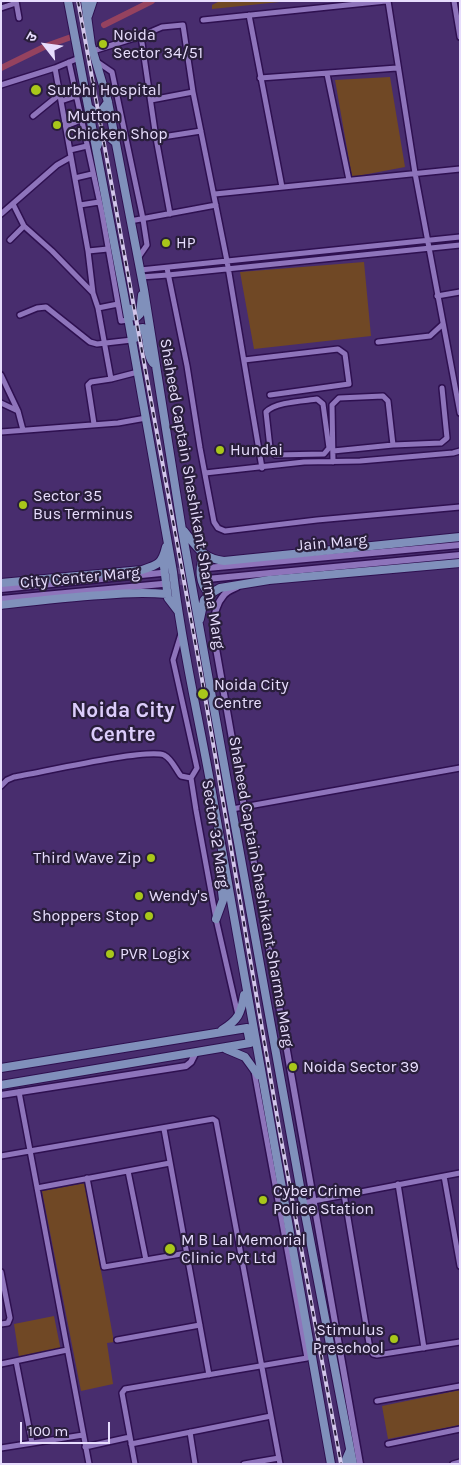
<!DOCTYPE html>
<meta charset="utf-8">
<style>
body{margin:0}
#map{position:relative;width:461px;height:1465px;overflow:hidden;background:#482d6e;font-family:Karla,"Noto Sans Devanagari",sans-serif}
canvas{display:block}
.frame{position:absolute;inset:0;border:2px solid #e7ddfd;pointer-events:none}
.north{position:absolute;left:20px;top:20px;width:50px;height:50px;-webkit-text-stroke:4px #291e3b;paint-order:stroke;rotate:300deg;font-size:14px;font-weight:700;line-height:20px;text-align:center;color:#e7ddfd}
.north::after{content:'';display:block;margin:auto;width:18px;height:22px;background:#e7ddfd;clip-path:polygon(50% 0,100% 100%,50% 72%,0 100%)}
.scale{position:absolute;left:20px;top:1422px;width:90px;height:22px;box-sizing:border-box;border:2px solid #e7ddfd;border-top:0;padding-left:6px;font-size:15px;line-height:18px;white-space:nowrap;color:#e7ddfd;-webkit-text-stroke:4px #291e3b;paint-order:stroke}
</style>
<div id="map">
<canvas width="461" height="1465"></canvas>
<div class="frame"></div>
<div class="north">उ</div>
<div class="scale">100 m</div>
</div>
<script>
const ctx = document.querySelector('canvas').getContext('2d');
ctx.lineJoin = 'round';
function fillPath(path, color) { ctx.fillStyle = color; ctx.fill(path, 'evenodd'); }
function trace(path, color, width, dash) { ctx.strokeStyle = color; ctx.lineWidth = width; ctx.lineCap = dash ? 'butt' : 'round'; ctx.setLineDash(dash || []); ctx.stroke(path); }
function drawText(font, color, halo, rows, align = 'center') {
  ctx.font = font + ' Karla,sans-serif'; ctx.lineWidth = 4.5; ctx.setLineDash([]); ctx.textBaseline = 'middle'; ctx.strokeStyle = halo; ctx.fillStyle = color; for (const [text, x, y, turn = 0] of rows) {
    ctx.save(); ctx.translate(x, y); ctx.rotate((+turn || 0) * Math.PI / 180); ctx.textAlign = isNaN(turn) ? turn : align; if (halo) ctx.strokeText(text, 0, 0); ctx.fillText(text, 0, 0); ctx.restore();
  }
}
fillPath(new Path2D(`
 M220 1H289L212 9V5Z
 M390 77 405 167 352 177 335 80Z
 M364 262 371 336 254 349 240 272Z
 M85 1183 114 1342 107 1343 113 1384 81 1391 42 1191Z
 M54 1316 61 1351 19 1357 14 1324Z
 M460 1390V1425L388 1439 382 1406Z`), '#704825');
trace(new Path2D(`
 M104 25 152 1
 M1 68 46 46 74 36`), '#95425f', 6);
trace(new Path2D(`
 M169 572 204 568
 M162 584 206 579`), '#604783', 6, [6, 3]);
const minor = new Path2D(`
 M16 1 19 18
 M388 1 415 173 460 413
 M454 1 460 37
 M1 8 16 3
 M249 15 282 187
 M203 20 386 1
 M141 36 156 138 170 214
 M93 51 141 36 162 27 183 25 193 92 227 261 262 468
 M96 61 112 72 143 219 147 245 138 258
 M69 62 102 213 121 321 128 320
 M55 68 88 251 93 293 98 308 111 379 138 372
 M327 74 349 180
 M260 78 397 68
 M1 85 55 68 79 58
 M151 100 193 92
 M61 101 76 96
 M33 116 60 94
 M66 126 81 120
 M156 138 201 131
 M70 150 87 146
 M75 178 92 174
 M215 194 460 169
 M13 204 24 226 52 251 93 293
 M80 205 99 202
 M1 214 57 165 71 157
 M130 221 216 205
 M10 240 24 226
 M88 251 108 249
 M167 268 187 366 200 448 214 522 218 528 225 531 317 520 460 507
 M140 270 460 237
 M141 277 168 275 460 245
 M437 296 460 292
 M98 308 118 304
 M20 315 37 308 46 307 90 342 97 344 132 340
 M378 342 430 336 443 324
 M244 360 338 349 345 354 349 384 270 395
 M1 375 18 411
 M317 399 323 404 329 448 324 454 275 455 270 448 266 412C275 402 304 401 317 399Z
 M1 403 18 411 23 430
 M94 424 88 385 91 382 111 379
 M1 432 118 423 146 418
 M393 445 441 443 447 438 442 388
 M333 451 393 445 388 401 383 396 339 398 332 405 333 462
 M205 473 304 462 360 461 453 453 460 451
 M181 634 173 660 197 768 191 778 196 810 216 919 238 1015
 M1 786 7 780 14 777C39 773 146 748 164 755 172 759 176 770 181 776L191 778
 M232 809 460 768
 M19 1092 89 1464
 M164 1129 209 1375
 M1 1156 213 1119 216 1121 280 1464
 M128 1171 146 1260
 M444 1176 460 1266
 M87 1178 104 1267 187 1253
 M398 1184 424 1348
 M37 1188 170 1163
 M344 1194 370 1349 373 1354 377 1355 460 1342
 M303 1203 460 1173
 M1 1272 10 1318 8 1323 1 1324
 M117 1340 200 1325
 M16 1361 32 1443
 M1 1364 67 1350
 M377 1401 460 1386
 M190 1432 195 1464
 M131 1444 271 1416
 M388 1444 460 1429
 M85 1447 130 1437
 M1 1448 83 1435
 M135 1464 122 1393 125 1389 307 1358 254 1071
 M244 1464 279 1458
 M453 1464 460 1462`);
const tertiary = new Path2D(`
 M207 568 460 545
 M207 579 460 555
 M237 587C233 589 227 591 224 595 214 606 213 624 214 637L360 1464
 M1 589 161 573
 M1 599 162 584
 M1 1095 186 1066 191 1062 196 1052`);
const secondary = new Path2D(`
 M68 1 124 295 173 572C182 652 202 730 215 810 252 1028 291 1246 331 1464
 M85 1 91 45 108 102 144 290 182 530 232 809 303 1203 353 1464
 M88 16 93 1
 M89 108 93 111 100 113 108 102
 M97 147 101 136 106 134 115 142
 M130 309 133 316 137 317 140 314 142 295
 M135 338 136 329 143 328C149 339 145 353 153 363
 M184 531C196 546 203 559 224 561L460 537
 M205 555C198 566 199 585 210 594
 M163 559 168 598 178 611
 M1 583 142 570C158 565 162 564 166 547
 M1 605C35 601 68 597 102 595 123 593 146 592 167 594
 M200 619 204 600 210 594 220 588 269 580 460 563
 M216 919 223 900 219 865
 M222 1030C238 1020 241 1014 244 995
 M226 1049 245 1057 258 1075
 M1 1068 247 1028 250 1043 1 1085
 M344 1464 350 1450`);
trace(minor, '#2e1050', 8);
trace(tertiary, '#2e1050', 9);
trace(secondary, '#2e1050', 10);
trace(minor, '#8e74bb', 5);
trace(tertiary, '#8e74bb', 6);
trace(secondary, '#8090bb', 8);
const rail = new Path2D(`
 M78 1 203 685 281 1139 341 1464`);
trace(rail, '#d2c6ea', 4);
trace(rail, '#291e3b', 2, [5.5]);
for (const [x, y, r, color] of [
 [103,44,5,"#a9c71a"],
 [36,90,6,"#a9c71a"],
 [57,125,5,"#a9c71a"],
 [166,243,5,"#a9c71a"],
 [220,450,5,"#a9c71a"],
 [23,505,5,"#a9c71a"],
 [203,694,6,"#a9c71a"],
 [151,858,5,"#a9c71a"],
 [139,896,5,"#a9c71a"],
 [149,916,5,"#a9c71a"],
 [110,954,5,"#a9c71a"],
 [293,1067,5,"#a9c71a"],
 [263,1200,5,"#a9c71a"],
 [170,1249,6,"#a9c71a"],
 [394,1339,5,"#a9c71a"]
]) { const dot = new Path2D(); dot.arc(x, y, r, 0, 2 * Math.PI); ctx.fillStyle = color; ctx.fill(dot); trace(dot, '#291e3b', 2); }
drawText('16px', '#e7ddfd', '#291e3b', [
 ["Noida",113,35],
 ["Sector 34/51",113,53],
 ["Surbhi Hospital",47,90],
 ["Mutton",67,116],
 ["Chicken Shop",67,134],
 ["HP",176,243],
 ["Hundai",230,450],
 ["Sector 35",33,496],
 ["Bus Terminus",33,514],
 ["Noida City",214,685],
 ["Centre",214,703],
 ["Third Wave Zip",141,858,"right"],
 ["Wendy's",149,896],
 ["Shoppers Stop",139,916,"right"],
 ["PVR Logix",120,954],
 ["Noida Sector 39",303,1067],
 ["Cyber Crime",273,1191],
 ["Police Station",273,1209],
 ["M B Lal Memorial",181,1240],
 ["Clinic Pvt Ltd",181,1258],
 ["Stimulus",384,1330,"right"],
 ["Preschool",384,1348,"right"]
], 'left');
drawText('16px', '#e7ddfd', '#291e3b', [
 ["Shaheed Captain Shashikant Sharma Marg",192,494,80],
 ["Jain Marg",332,543,-5],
 ["City Center Marg",80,578,-5],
 ["Sector 32 Marg",215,834,81],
 ["Shaheed Captain Shashikant Sharma Marg",261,892,80]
]);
drawText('bold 21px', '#dccdfb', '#291e3b', [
 ["Noida City",123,711],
 ["Centre",123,735]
]);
</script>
